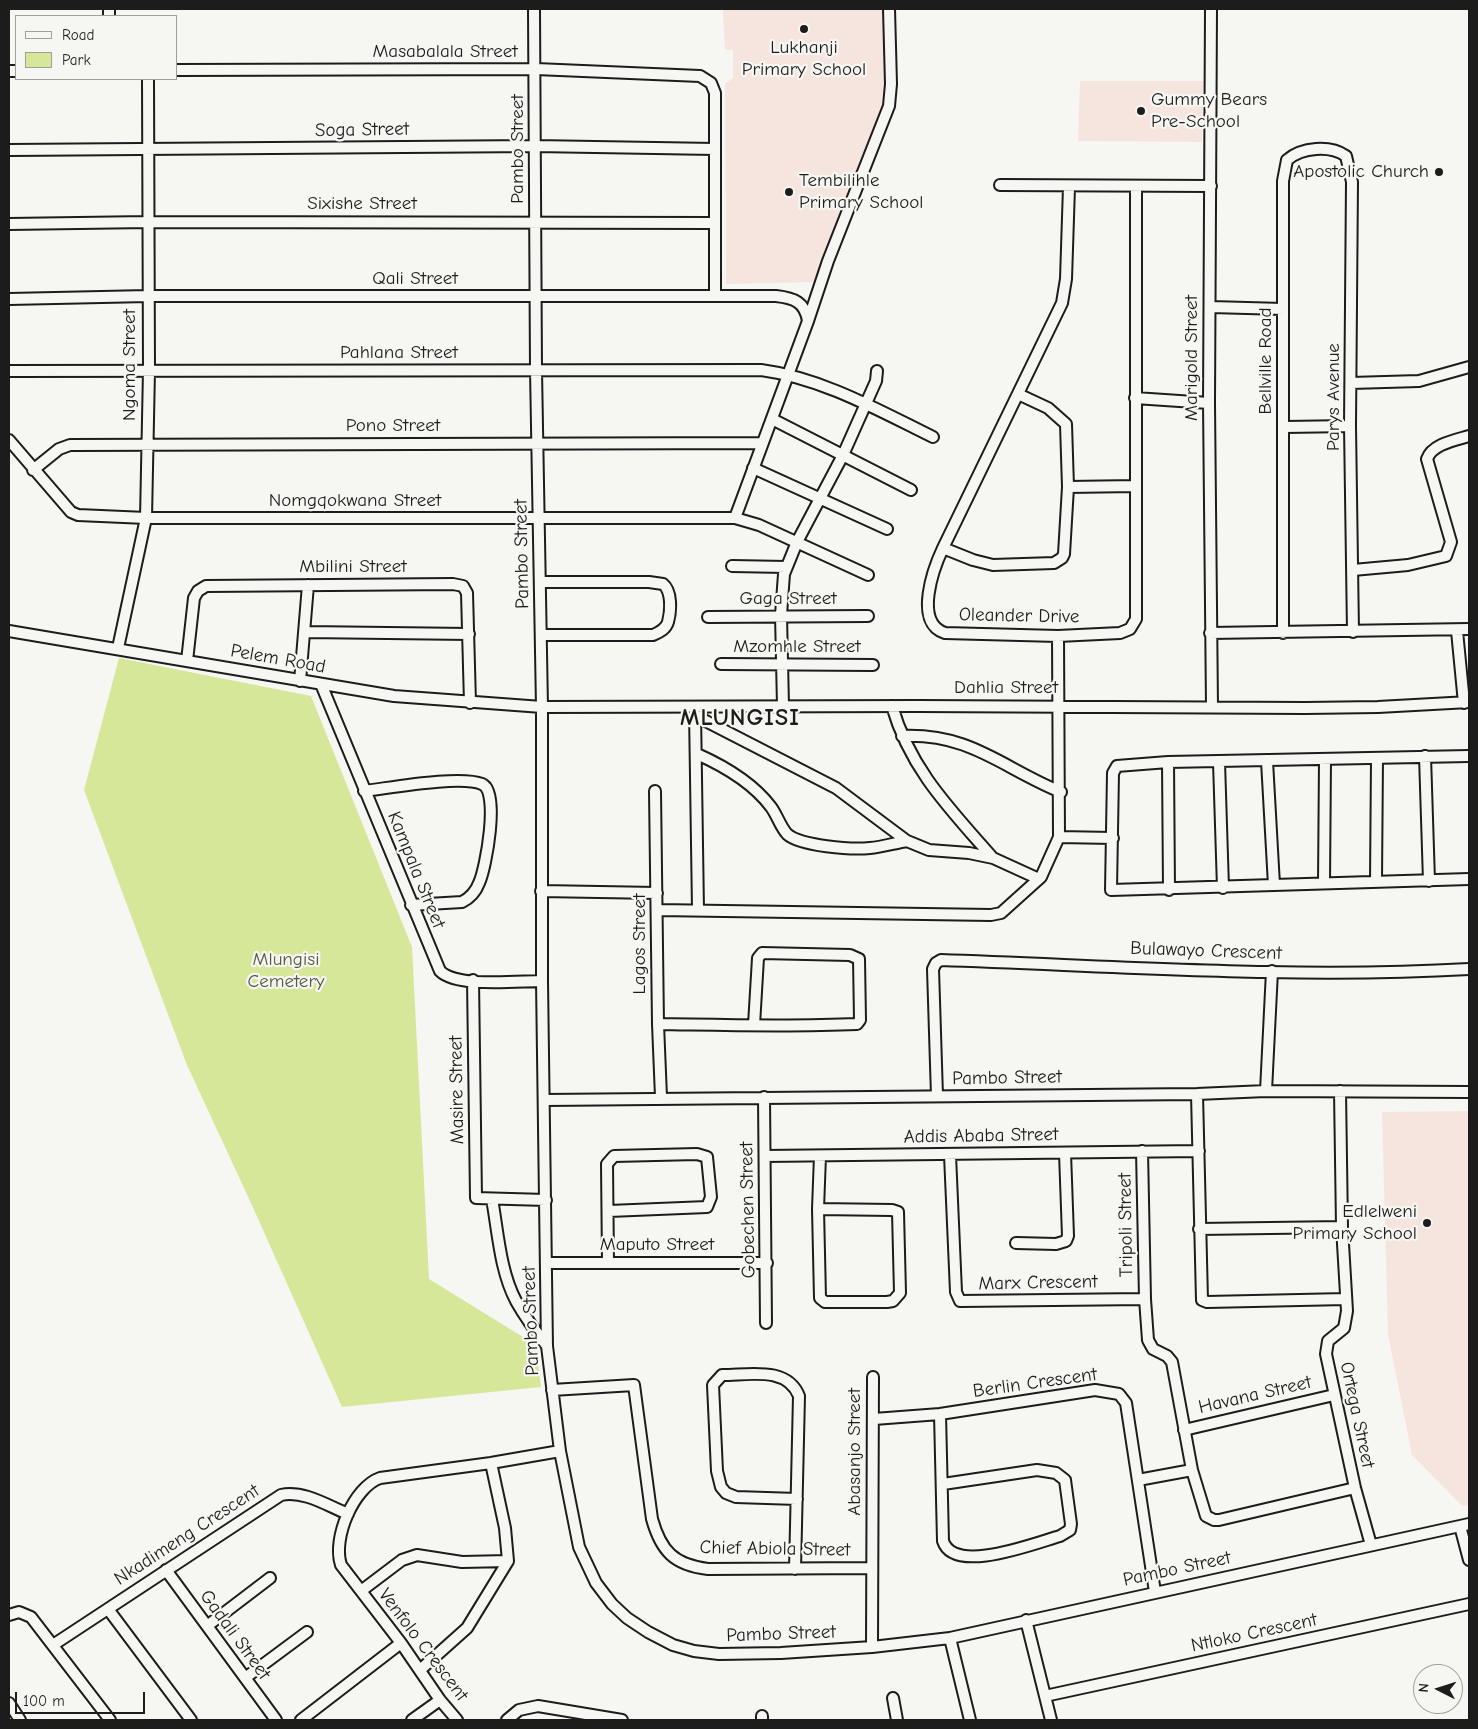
<!DOCTYPE html>
<style>
body{margin:0}
#map{position:relative;width:1478px;height:1729px;overflow:hidden;background:#f6f6f2;font-family:"Comic Neue",sans-serif}
canvas{display:block}
.frame{position:absolute;inset:0;border:10px solid #1c1c1c;pointer-events:none}
.legend{position:absolute;left:15px;top:15px;width:162px;height:65px;box-sizing:border-box;background:#f6f6f2;border:1px solid #9f9f9c;margin:0;padding:6px 9px;list-style:none;font-size:15px;color:#1c1c1c}
.legend li{display:flex;align-items:center;gap:10px;height:25px}
.legend b{width:25px;border:1px solid #9f9f9c}
.north{position:absolute;left:1413px;top:1664px;width:50px;height:50px;box-sizing:border-box;background:#f6f6f2;border:1px solid #9f9f9c;border-radius:50%;rotate:275deg;font-size:14px;font-weight:700;line-height:20px;text-align:center;color:#1c1c1c}
.north::after{content:'';display:block;margin:auto;width:18px;height:22px;background:#1c1c1c;clip-path:polygon(50% 0,100% 100%,50% 72%,0 100%)}
.scale{position:absolute;left:15px;top:1692px;width:130px;height:22px;box-sizing:border-box;border:2px solid #1c1c1c;border-top:0;padding-left:6px;font-size:15px;line-height:18px;white-space:nowrap;color:#1c1c1c;-webkit-text-stroke:4px #f6f6f2;paint-order:stroke}
</style>
<div id="map">
<canvas width="1478" height="1729"></canvas>
<div class="frame"></div>
<ul class="legend">
<li><b style="height:6px;background:#f6f6f2"></b>Road</li>
<li><b style="height:14px;background:#d7e79a"></b>Park</li>
</ul>
<div class="north">N</div>
<div class="scale">100 m</div>
</div>
<script>
const ctx = document.querySelector('canvas').getContext('2d');
ctx.lineJoin = 'round';
function fillPath(path, color) { ctx.fillStyle = color; ctx.fill(path, 'evenodd'); }
function trace(path, color, width, dash) { ctx.strokeStyle = color; ctx.lineWidth = width; ctx.lineCap = dash ? 'butt' : 'round'; ctx.setLineDash(dash || []); ctx.stroke(path); }
function drawText(font, color, halo, rows, align = 'center') {
  ctx.font = font + ' "Comic Neue",sans-serif'; ctx.lineWidth = 4.5; ctx.setLineDash([]); ctx.textBaseline = 'middle'; ctx.strokeStyle = halo; ctx.fillStyle = color; for (const [text, x, y, turn = 0] of rows) {
    ctx.save(); ctx.translate(x, y); ctx.rotate((+turn || 0) * Math.PI / 180); ctx.textAlign = isNaN(turn) ? turn : align; if (halo) ctx.strokeText(text, 0, 0); ctx.fillText(text, 0, 0); ctx.restore();
  }
}
fillPath(new Path2D(`
 M723 9H882L886 102 818 282 726 284 725 84 733 78V50H725Z
 M1080 81H1203L1202 142 1078 141Z
 M1469 1111V1505L1462 1506 1412 1455 1388 1334 1382 1112Z`), '#f6e5de');
fillPath(new Path2D(`
 M119 658 311 696 412 947 429 1279 536 1345 541 1387 342 1407 251 1203 187 1065 84 790Z`), '#d7e79a');
const minor = new Path2D(`
 M109 9V16
 M534 9 536 370 542 707V981L547 1346 560 1451 579 1547 596 1583 612 1604 627 1618 648 1632 673 1645 694 1651 719 1654 781 1653 872 1647 950 1638 1469 1524
 M1211 9 1209 403 1212 707
 M176 70 536 69 700 76 711 83 715 93V295
 M9 71H16
 M9 150 535 146 715 149
 M1000 185 1211 186
 M1069 187 1066 279 1062 303 943 548C934 567 913 623 945 633L1058 636 1120 633 1130 629 1136 619V186
 M9 224 148 222 715 223
 M9 299 148 296H776C794 298 805 302 808 321
 M1211 307 1283 309
 M9 371 761 370C822 378 878 410 933 437
 M1351 383 1419 381 1469 367
 M1135 398 1209 403
 M772 419 911 490
 M1285 427 1350 426
 M9 440 71 512 78 515 146 518H735L759 525 868 575
 M753 468 887 529
 M33 470 59 449 70 445 762 443
 M1068 487 1135 486
 M735 518 808 321 828 261 889 106 891 84 889 9
 M943 548 973 560 993 565 1054 563 1062 558 1064 554 1068 487 1066 424 1048 408 1018 394
 M732 566 786 567
 M1353 570 1408 565 1446 556 1451 542 1427 459C1432 444 1456 440 1469 436
 M540 582H649L663 584C672 591 671 611 668 622 666 629 660 632 653 635H541
 M708 617 868 616
 M9 631 394 696 542 707 918 706 1305 708 1378 707 1469 702
 M1457 631 1464 703
 M306 632 469 634
 M1210 633 1469 629
 M1283 633V181L1287 160C1302 147 1330 145 1346 156L1352 182 1350 426 1353 632
 M118 648 146 518 149 370 148 79
 M187 661 194 598 198 591 206 586 453 584 463 586 467 593 470 703
 M721 664 873 665
 M300 681 308 585
 M321 684 440 971C457 988 518 981 542 981
 M783 706 781 615 784 574 797 542 843 455 876 381 877 371
 M892 706C910 769 950 809 992 857
 M695 711 698 910
 M696 716 836 788 907 841 929 850 969 853 993 858 1039 879
 M902 736C971 733 1002 768 1061 792
 M697 754C724 766 753 783 771 807 777 815 780 826 787 834 800 846 852 850 870 848 882 847 895 843 907 841
 M1425 756 1429 881
 M1469 756 1168 762 1117 766 1113 773 1111 890 1469 879
 M1267 761 1274 885
 M1168 762 1169 890
 M1219 762 1223 888
 M364 791C390 788 460 775 482 784 500 791 486 868 479 883 476 891 470 898 462 902L411 905
 M655 791 658 1024 661 1097
 M1059 837 1113 838
 M1376 881 1377 758
 M1324 883 1325 759
 M541 891 657 893
 M658 910 991 915 1001 913 1041 877 1059 837 1058 636
 M473 980 476 1198 546 1200
 M658 1024C724 1025 790 1027 857 1024L860 1020 859 959 850 955 762 953 758 958 754 1025
 M1266 1091 1272 971
 M1340 1091 1342 1227 1347 1311 1344 1328 1328 1341 1326 1354 1355 1488 1371 1545
 M1197 1094 1202 1300 1207 1302 1346 1299
 M937 1096 933 969 936 963 941 960C1117 966 1294 979 1469 969
 M764 1097 766 1323
 M545 1100 1197 1094 1266 1091 1469 1092
 M1142 1151 1145 1299 1148 1340 1153 1349 1167 1356 1172 1362 1192 1470 1206 1516 1214 1520H1219L1355 1488
 M950 1155 956 1292 960 1301 1145 1299
 M765 1156 1199 1151
 M492 1199C498 1232 500 1271 516 1301 525 1317 536 1332 547 1346
 M818 1209 892 1210 898 1212 900 1293 893 1301 887 1302H825L820 1298 818 1209 820 1156
 M1199 1229 1342 1227
 M1016 1243 1056 1244 1066 1241 1068 1236 1065 1153
 M546 1263H767
 M608 1263 607 1164 614 1156 697 1154 707 1157 711 1197 707 1207 609 1211
 M552 1390 634 1385 652 1519C661 1551 674 1565 708 1569L871 1568
 M940 1414 943 1541C954 1575 1035 1543 1060 1536L1070 1530 1071 1524 1065 1480 1056 1473 1037 1470 943 1484
 M874 1419 940 1414 1095 1390 1119 1394 1126 1403 1155 1592
 M1184 1430 1334 1395
 M1138 1480 1192 1470
 M1460 1526 1469 1560
 M795 1569 799 1396C787 1366 749 1375 722 1375L713 1385 717 1471 721 1487 726 1493 736 1497 797 1499
 M166 1570 276 1720
 M361 1591 402 1560 417 1555 462 1562 508 1561
 M108 1609 191 1720
 M9 1615 19 1612 31 1617 110 1720
 M1026 1620 1051 1720
 M207 1626 270 1578
 M950 1638 970 1720
 M53 1645 281 1495C304 1490 328 1506 348 1514
 M872 1647 873 1377
 M420 1670 467 1628 508 1561 505 1528 491 1463
 M245 1678 307 1632
 M1045 1696 1469 1604
 M893 1698 897 1720
 M9 1703 20 1720
 M762 1716V1720
 M301 1720 401 1643
 M412 1720 440 1700
 M457 1720 440 1700 401 1643 341 1565C332 1538 354 1487 380 1478L491 1463 560 1451
 M507 1720 519 1710 538 1706 622 1720`);
trace(minor, '#1c1c1c', 14);
trace(minor, '#f6f6f2', 10);
for (const [x, y, r, color] of [
 [804,29,5,"#1c1c1c"],
 [1141,111,5,"#1c1c1c"],
 [1439,172,5,"#1c1c1c"],
 [789,192,5,"#1c1c1c"],
 [1427,1223,5,"#1c1c1c"]
]) { const dot = new Path2D(); dot.arc(x, y, r, 0, 2 * Math.PI); ctx.fillStyle = color; ctx.fill(dot); trace(dot, '#f6f6f2', 2); }
drawText('19px', '#1c1c1c', '#f6f6f2', [
 ["Lukhanji",804,48,"center"],
 ["Primary School",804,70,"center"],
 ["Gummy Bears",1151,100],
 ["Pre-School",1151,122],
 ["Apostolic Church",1429,172,"right"],
 ["Tembilihle",799,181],
 ["Primary School",799,203],
 ["Edlelweni",1417,1212,"right"],
 ["Primary School",1417,1234,"right"]
], 'left');
drawText('19px', '#1c1c1c', '#f6f6f2', [
 ["Masabalala Street",445,52],
 ["Soga Street",362,130,-1],
 ["Pambo Street",518,149,-90],
 ["Sixishe Street",362,204],
 ["Qali Street",415,279],
 ["Pahlana Street",399,353],
 ["Marigold Street",1192,358,-90],
 ["Bellville Road",1266,361,-90],
 ["Ngoma Street",130,365,-90],
 ["Parys Avenue",1334,397,-90],
 ["Pono Street",393,426],
 ["Nomgqokwana Street",355,501],
 ["Pambo Street",522,554,-91],
 ["Mbilini Street",353,567],
 ["Gaga Street",788,599],
 ["Oleander Drive",1019,616,1],
 ["Mzomhle Street",797,647],
 ["Pelem Road",278,659,10],
 ["Dahlia Street",1006,688],
 ["Kampala Street",416,870,68],
 ["Lagos Street",640,944,-90],
 ["Bulawayo Crescent",1206,951,2],
 ["Pambo Street",1007,1078,-1],
 ["Masire Street",457,1090,-91],
 ["Addis Ababa Street",981,1136,-1],
 ["Gobechen Street",748,1210,-91],
 ["Tripoli Street",1126,1225,-91],
 ["Maputo Street",657,1245],
 ["Marx Crescent",1038,1283,-1],
 ["Pambo Street",531,1321,-92],
 ["Berlin Crescent",1035,1383,-8],
 ["Havana Street",1255,1395,-13],
 ["Ortega Street",1357,1415,78],
 ["Abasanjo Street",855,1452,-90],
 ["Nkadimeng Crescent",187,1535,-33],
 ["Chief Abiola Street",775,1549,1],
 ["Pambo Street",1177,1569,-12],
 ["Ntloko Crescent",1254,1633,-12],
 ["Pambo Street",781,1634,-2],
 ["Gadali Street",235,1635,54],
 ["Venfolo Crescent",423,1645,53]
]);
drawText('19px', '#545942', '#f6f6f2', [
 ["Mlungisi",286,960],
 ["Cemetery",286,982]
]);
ctx.letterSpacing = '1px';
drawText('bold 24px', '#1c1c1c', '#f6f6f2', [
 ["MLUNGISI",740,718]
]);
ctx.letterSpacing = '0px';
</script>
